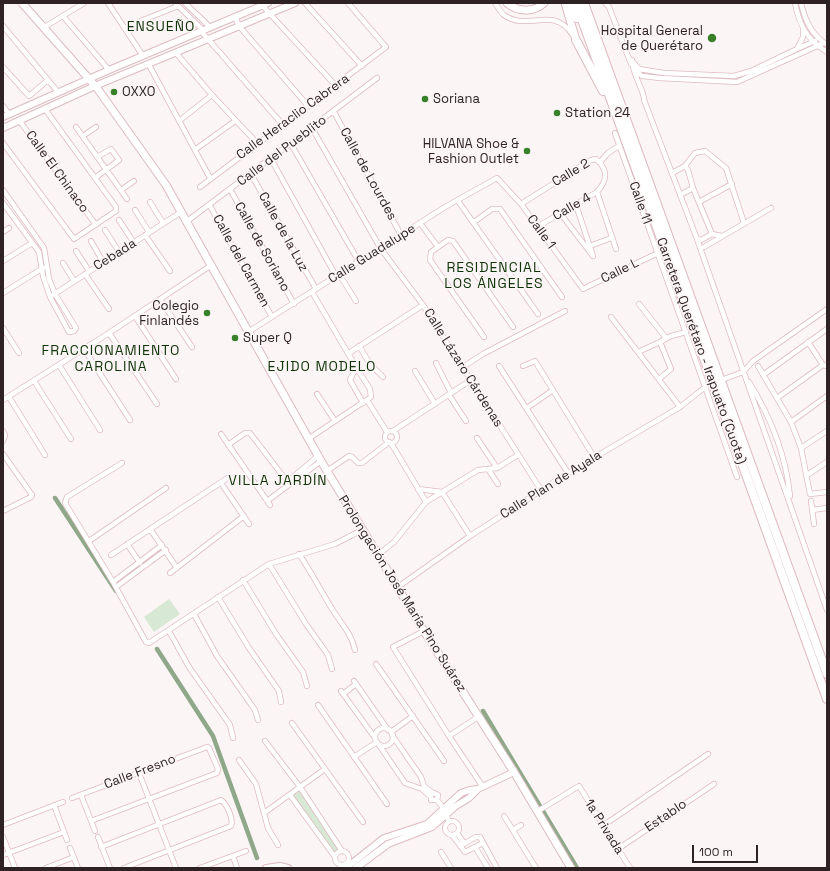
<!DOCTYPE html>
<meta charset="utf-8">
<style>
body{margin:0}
#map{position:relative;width:830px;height:871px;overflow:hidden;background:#fcf5f6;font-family:"Space Grotesk",sans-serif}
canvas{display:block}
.frame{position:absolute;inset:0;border:4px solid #2f2225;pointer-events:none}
.scale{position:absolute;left:692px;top:845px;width:66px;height:18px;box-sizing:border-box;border:2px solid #2f2225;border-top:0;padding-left:5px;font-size:12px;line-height:14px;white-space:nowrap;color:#2f2225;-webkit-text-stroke:3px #fcf5f6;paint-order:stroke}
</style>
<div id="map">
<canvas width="830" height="871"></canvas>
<div class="frame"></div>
<div class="scale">100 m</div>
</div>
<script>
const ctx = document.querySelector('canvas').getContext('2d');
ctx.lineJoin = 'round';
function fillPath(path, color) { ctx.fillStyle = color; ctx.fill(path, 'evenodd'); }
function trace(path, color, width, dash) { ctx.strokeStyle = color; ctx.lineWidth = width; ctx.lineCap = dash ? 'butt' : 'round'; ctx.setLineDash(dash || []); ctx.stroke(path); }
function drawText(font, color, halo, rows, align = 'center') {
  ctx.font = font + ' "Space Grotesk",sans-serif'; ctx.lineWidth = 3.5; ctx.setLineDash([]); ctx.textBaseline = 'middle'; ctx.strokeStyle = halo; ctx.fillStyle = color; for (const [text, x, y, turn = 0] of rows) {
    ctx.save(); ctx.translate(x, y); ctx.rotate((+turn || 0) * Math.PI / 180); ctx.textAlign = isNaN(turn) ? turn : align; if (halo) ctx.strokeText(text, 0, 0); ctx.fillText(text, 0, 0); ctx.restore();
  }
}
fillPath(new Path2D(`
 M169 599 180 614 154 632 144 617Z
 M300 790 340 850 335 855 293 796Z`), '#d7e8d4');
trace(new Path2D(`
 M55 498 116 591
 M157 649 213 736 257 858
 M483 711 577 868`), '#8ea889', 4.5);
const minor = new Path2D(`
 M108 3 143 56
 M175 3 203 30
 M185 3 210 27
 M260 3 336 86
 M305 3 362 66
 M495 3C498 7 500 12 504 15 527 32 553 5 572 34
 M605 3 609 7 631 64
 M795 3C799 25 808 41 827 52
 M801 3C805 20 811 34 826 44
 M63 16 109 70
 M235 17 239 26 308 106
 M3 26 58 92
 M126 27 178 6
 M43 28 84 3
 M201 31 283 125
 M797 49 815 41
 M176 53 212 95 257 143
 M632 60C632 74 645 92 644 100L697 239 827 610
 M632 61 639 69 664 73 734 76 751 71 797 49 803 37V29
 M149 65 210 178
 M3 67 29 96 48 80
 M635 70 642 76 660 78 737 82 824 43
 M3 106 9 114
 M334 112 401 235
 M19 120 96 225
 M179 121 212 95
 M76 127 127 199
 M312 128 381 249 423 305 541 490
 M615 133 737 477
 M83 136 96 127
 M3 143 74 239 116 211V207L45 109
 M291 144 359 262
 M196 149 235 121
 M271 159 336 276
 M600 162 608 153 619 146
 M685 166 688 170 693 188 712 234
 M672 173 685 166 695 153 705 151 726 168 744 223
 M251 174 316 289
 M95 178 119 160 111 149 97 157
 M200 187 386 47 348 3
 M230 189 294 304
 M3 190 44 248 49 279 55 294 76 328 74 331 69 332 50 297 43 276 39 252 3 203
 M121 190 134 181
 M597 192 616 249
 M680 195 693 188
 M458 201 538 314
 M150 202 163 223
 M699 202 732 184
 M521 204 591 160 596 159C609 170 607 181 597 192L537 227
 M576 205 593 256
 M210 206 272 317
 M135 210 149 232
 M560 213 593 256
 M119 220 134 243
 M186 222 377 78
 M474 222 492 209H500L562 297
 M420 223 438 247
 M105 230 119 252
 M3 232 9 228
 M145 235 170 271
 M697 239 701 240 712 234 722 236
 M91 241 103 262
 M590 246 611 238
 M704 247 771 208
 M76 251 89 271
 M3 261 32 243
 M63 263 74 281
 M85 274 109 309
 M339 274 356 301
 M312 292 356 367 350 380 363 403
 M3 293 43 268
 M53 295 181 212
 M160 299 192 347
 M639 304 666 338
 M135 316 176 379
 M611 317 680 407
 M3 328 19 353
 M248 332 445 207 497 178 521 204 583 289 658 253
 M109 333 157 404
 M484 337 430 260 431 252 448 240 453 241 513 327
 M808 342 823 365 827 366
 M359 346 370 364 383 377
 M84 349 130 420
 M638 352 660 342
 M349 353 423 305
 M436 363 451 393
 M59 365 100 430
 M499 366 568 473
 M523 366 535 361 594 457
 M758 366 791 422 801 448 810 494 827 492
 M463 367 483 354 565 311
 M415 371 435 404
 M763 375 827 329
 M659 379 671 369 660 342 671 336 686 332
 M724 379 743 372 753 361 827 309
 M34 381 71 439
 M749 382C770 416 786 456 790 496
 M317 394 335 421
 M449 395 466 421
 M9 397 45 455
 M777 398 823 365
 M3 400 109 333 210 266
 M367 400 387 432
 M527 408 553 390
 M791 422 827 396
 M3 431 5 435 3 441
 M393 431 471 380
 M385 437a6 6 0 1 1 12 0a6 6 0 1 1-12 0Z
 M221 434 270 505
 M477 438 497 468
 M308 439 371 397 370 389 356 367
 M391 443 426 502
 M228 445 245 433H250L289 484
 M801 448 827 431
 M3 454 32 495 31 497 3 511
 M122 463 67 497 65 503 113 582 146 642 149 643 269 564 335 544 362 530
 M488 469 498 484
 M327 471 349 456 352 457 358 463H362L389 442
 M807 475 827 462
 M221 483 249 524
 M286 483 318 456
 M418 489 442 492 470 536
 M267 501 321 461
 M811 501 814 524
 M812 510 827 508
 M150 529 177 568
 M89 541 166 488
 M127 544 140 563
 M299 554C312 573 322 593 334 612 343 626 351 633 355 650
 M111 555 229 477
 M378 555 394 542 426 502 478 470 497 468 518 455
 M269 564 306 624 328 655 332 669
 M170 573 244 516
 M243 580 276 634 303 672 307 686
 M113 582 162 545
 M116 587 166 550
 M398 587 470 536 568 473 680 407 709 384
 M218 597 249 648 279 691 281 702
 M194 614 217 656 255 710 258 720
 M169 631 189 667 230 725 233 738
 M424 631 393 647 449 736 483 787
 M376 664 444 761
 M354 681 388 730
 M341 691 375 738
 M343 694 356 684
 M318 705 387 804
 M292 723 363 822
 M375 737a9 9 0 1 1 18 0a9 9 0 1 1-18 0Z
 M391 732 413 716
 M392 735 421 777 424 786 433 793
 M449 736 478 717
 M265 741 300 787 342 851
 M379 745 405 783 422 789 430 796
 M354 757 377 742
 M239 760 256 784 268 828 278 845
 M139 773 176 868
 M81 795 95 831
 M290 795 335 857
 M72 798 207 747 209 748 218 769 217 773 91 821
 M437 800H431V794L434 793 438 795 437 800 444 809 449 822
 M54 805 67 840
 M538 811 579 786 630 868
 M264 813 325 769
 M504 816 536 868
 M445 828a7 7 0 1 1 14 0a7 7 0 1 1-14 0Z
 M3 825 63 802
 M604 825 708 754
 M513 830 521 825
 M457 833 464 843
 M452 835 465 852 483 843
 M3 837 15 868
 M98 837 110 868
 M460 846 476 837H480L497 868
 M101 847 221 800C227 804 234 820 231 826L124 868
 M475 847 488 868
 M70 848 78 868
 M618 849 714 784
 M335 858a7 7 0 1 1 14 0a7 7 0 1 1-14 0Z
 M441 852 451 868
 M3 855 64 832
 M233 856 237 868
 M46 868 74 857
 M200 868 246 851`);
const tertiary = new Path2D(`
 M3 117 109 70 268 3
 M3 128 95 86 295 3
 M266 868 280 866 288 868
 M346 868 384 838 427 824 461 793 470 790 478 789 514 772
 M356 868 388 844 432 827 456 806 469 798 478 789`);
const secondary = new Path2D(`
 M22 3 97 88 166 185 321 461 424 631 514 772 571 868`);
const primary = new Path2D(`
 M507 3C518 12 533 13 544 3
 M565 3 576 40`);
const motorway = new Path2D(`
 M569 3 577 18
 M576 3 827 699
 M584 3 827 674
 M576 40 603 91`);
trace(minor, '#ddbbc1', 6);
trace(tertiary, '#ddbbc1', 8);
trace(secondary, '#ddbbc1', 9);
trace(primary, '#ddbbc1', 9);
trace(motorway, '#ddbbc1', 10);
trace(minor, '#fff', 4.5);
trace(tertiary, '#fff', 6);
trace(secondary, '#fff', 7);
trace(primary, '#fff', 7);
trace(motorway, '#fff', 8);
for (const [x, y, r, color] of [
 [712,38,5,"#378129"],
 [114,92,4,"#378129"],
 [425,99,4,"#378129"],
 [557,113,4,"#378129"],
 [527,151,4,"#378129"],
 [207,313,4,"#378129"],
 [235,338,4,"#378129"]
]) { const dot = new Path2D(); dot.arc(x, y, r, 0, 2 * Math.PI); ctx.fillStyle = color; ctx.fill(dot); trace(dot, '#fcf5f6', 1.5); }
drawText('13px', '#2f2225', '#fcf5f6', [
 ["Hospital General",703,31,"right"],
 ["de Querétaro",703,46,"right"],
 ["OXXO",122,92],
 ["Soriana",433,99],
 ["Station 24",565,113],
 ["HILVANA Shoe &",519,144,"right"],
 ["Fashion Outlet",519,159,"right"],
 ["Colegio",199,306,"right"],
 ["Finlandés",199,321,"right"],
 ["Super Q",243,338]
], 'left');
drawText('13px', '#2f2225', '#fcf5f6', [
 ["Calle Heraclio Cabrera",293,117,-36],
 ["Calle del Pueblito",282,151,-37],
 ["Calle El Chinaco",57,172,54],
 ["Calle 2",571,173,-31],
 ["Calle de Lourdes",368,174,61],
 ["Calle 11",640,203,70],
 ["Calle 4",572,207,-30],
 ["Calle de la Luz",283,232,61],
 ["Calle 1",541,232,54],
 ["Calle de Soriano",262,247,61],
 ["Calle Guadalupe",372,254,-32],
 ["Cebada",115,255,-32],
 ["Calle del Carmen",241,261,61],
 ["Calle L",620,271,-26],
 ["Carretera Querétaro - Irapuato (Cuota)",701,351,70],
 ["Calle Lázaro Cárdenas",463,368,58],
 ["Calle Plan de Ayala",551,485,-32],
 ["Prolongación José María Pino Suárez",402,594,58],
 ["Calle Fresno",140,772,-21],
 ["Establo",666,816,-34],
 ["1a Privada",604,827,58]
]);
ctx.letterSpacing = '1px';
drawText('14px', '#0f3308', '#fcf5f6', [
 ["ENSUEÑO",161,27],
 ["RESIDENCIAL",494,268],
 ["LOS ÁNGELES",494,284],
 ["FRACCIONAMIENTO",111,351],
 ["CAROLINA",111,367],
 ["EJIDO MODELO",322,367],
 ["VILLA JARDÍN",278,481]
]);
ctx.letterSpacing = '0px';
</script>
